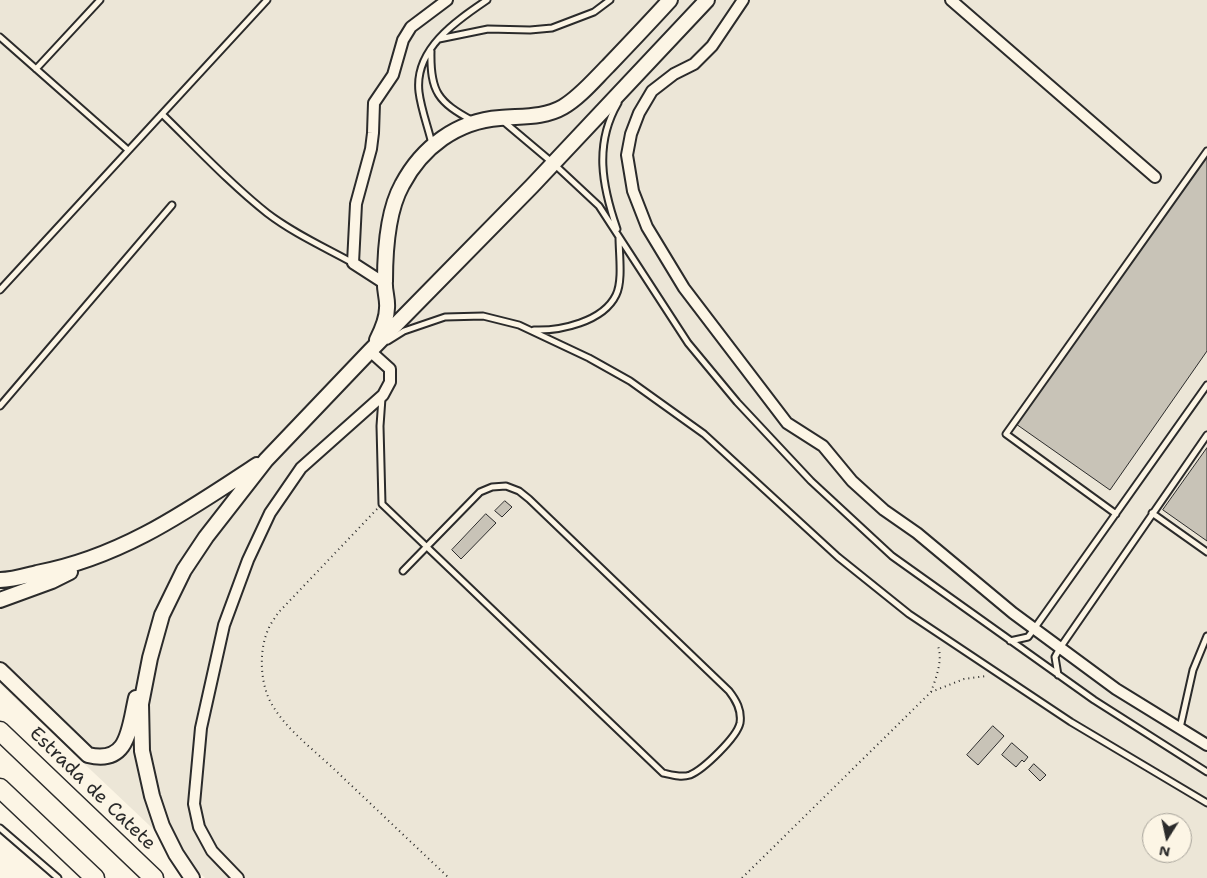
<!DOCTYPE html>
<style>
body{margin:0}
#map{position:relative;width:1207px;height:878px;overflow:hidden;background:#fcf5e5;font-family:"Shantell Sans",sans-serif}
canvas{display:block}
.north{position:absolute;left:1142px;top:813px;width:50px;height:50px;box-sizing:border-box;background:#fcf5e5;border:1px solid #a8a49b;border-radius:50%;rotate:190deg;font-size:14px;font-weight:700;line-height:20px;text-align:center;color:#2b2b2b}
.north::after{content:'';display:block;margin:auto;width:18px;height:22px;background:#2b2b2b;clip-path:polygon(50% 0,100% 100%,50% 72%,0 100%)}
</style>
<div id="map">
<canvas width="1207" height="878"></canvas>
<div class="north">N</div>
</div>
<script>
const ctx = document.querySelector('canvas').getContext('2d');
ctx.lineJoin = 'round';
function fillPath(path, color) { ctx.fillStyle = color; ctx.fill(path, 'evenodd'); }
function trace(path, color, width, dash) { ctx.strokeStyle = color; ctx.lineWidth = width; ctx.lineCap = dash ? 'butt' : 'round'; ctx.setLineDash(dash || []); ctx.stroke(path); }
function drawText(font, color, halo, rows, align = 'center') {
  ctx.font = font + ' "Shantell Sans",sans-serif'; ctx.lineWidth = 4; ctx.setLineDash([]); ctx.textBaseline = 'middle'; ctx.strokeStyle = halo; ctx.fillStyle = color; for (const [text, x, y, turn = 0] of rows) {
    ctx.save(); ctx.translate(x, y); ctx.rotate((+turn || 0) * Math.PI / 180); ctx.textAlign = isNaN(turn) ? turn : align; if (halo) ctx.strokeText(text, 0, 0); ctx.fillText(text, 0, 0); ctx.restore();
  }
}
fillPath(new Path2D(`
 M0 0H1207V878H205L0 684ZM1152 823H1182V853H1152Z`), '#ece6d7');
const building = new Path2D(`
 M1207 152V351L1110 490 1016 424Z
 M1207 448V541L1163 510Z
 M505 501 512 507 502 517 495 511Z
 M486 514 496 523 461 559 452 550Z
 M993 726 1004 736 978 765 967 755Z
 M1012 743 1028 757 1024 762 1022 760 1016 767 1002 755Z
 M1034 764 1046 775 1040 781 1029 770Z`);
fillPath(building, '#c8c3b7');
trace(building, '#2b2b2b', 1);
const lane = new Path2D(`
 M0 37 128 150
 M439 39 488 29 530 30 552 28 594 12 610 0
 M431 51C430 92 438 102 473 121
 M36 69 100 0
 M162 114C196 147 229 183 267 213 293 233 324 247 353 263
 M503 121 554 164 599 206 688 343 737 402 811 481 892 556 1094 700 1207 772
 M432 144C428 127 421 109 419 92 414 49 456 21 487 0
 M617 229C602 186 594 144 618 103
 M0 290 267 0
 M534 330C560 331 603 322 616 295 623 281 619 254 619 237
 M388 341 404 331 445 317 483 316 519 325 589 358 630 381 704 434 838 557 909 614 1071 722 1207 803
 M382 398 380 426 382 504 663 773C672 775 681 778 690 775 704 769 737 737 740 723 742 710 736 700 729 691L529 499 519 491 506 486 492 487 480 492 403 571
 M0 406 172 205
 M1152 513 1207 552
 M1116 514 1006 434 1207 151
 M1010 641 1028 637 1034 629 1207 385
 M1058 675 1055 657 1060 648 1207 435
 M1180 728 1193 670 1207 636
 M0 828 58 878`);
const street = new Path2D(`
 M743 0 712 46 694 64 674 74 652 91 639 113 631 134 627 155 633 191 647 227 684 288 787 423 823 446 852 481 884 510 917 533 1013 613 1116 689 1207 745
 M951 0 1155 177
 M384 283 353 263 356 204 371 149 373 133 374 103 393 75 403 40 411 27 447 0
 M238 878 212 851 199 827 194 804 201 728 224 625 248 560 270 513 301 468 383 395 390 382V369L370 351`);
const secondary = new Path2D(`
 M377 340C382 330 387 319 387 308 388 299 384 290 385 281 385 251 387 212 402 185 422 147 457 121 500 118 522 116 544 118 563 107 580 97 594 80 608 66 629 44 650 22 670 0
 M0 580C12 580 25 576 37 573 122 557 187 511 257 465
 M0 600 52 581 70 572
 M0 670 88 755C129 765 129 728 136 698
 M192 878 176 854 162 826 152 796 142 751 141 704 150 658 162 615 184 570 206 537 266 460 370 351 532 186 707 0`);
const highway = new Path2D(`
 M0 731 154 878
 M0 788 95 878`);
trace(lane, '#2b2b2b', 9);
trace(street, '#2b2b2b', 14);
trace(secondary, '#2b2b2b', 18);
trace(highway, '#2b2b2b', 21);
trace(new Path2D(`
 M377 509 278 613C275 618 270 624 268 630 259 650 260 681 270 701 284 728 313 749 335 770 373 806 411 842 449 878
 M931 692C936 678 944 658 937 644
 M742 878 931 692 964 679 986 676`), '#2b2b2b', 2, [1, 4]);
trace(lane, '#fcf5e5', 5);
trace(street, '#fcf5e5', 10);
trace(secondary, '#fcf5e5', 14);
trace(highway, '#fcf5e5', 18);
drawText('19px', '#2b2b2b', '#fcf5e5', [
 ["Estrada de Catete",92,789,44]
]);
</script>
